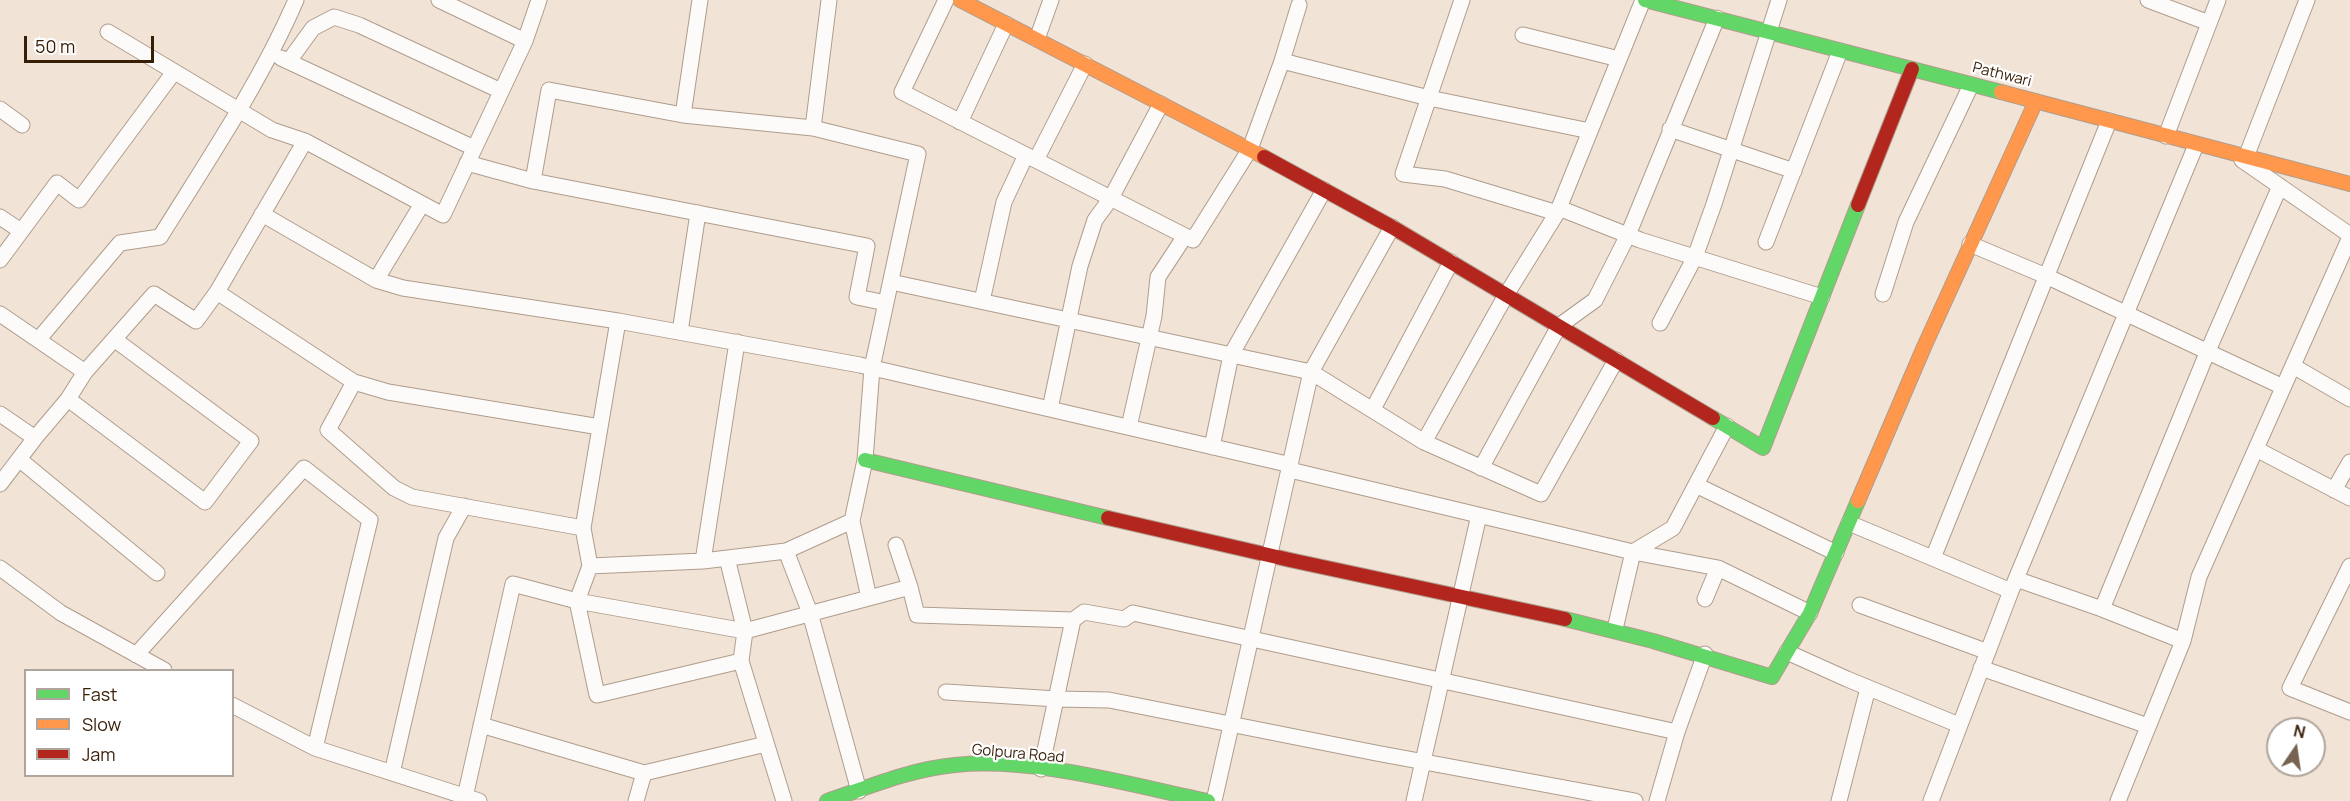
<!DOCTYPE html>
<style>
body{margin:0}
#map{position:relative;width:2350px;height:801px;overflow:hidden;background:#f2e3d7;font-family:Manrope,sans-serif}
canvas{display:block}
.legend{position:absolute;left:24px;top:669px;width:210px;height:108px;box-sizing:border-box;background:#fff;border:2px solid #afa59c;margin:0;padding:8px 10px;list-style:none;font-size:18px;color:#371e07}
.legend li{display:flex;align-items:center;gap:12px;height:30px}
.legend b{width:30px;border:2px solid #afa59c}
.north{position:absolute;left:2266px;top:717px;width:60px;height:60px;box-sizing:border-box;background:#fff;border:2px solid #afa59c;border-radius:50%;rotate:13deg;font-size:16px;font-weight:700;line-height:24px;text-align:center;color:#371e07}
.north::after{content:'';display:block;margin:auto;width:21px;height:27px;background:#786350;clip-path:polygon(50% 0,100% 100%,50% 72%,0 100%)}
.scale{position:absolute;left:24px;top:36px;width:130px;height:27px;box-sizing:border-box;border:3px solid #371e07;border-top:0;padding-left:8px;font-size:18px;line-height:21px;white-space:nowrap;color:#371e07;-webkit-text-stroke:4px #fff;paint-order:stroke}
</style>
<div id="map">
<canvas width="2350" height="801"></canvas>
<ul class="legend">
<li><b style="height:8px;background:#63d668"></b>Fast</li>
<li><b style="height:8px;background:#ff974d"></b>Slow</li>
<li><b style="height:8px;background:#b3261e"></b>Jam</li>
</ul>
<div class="north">N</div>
<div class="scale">50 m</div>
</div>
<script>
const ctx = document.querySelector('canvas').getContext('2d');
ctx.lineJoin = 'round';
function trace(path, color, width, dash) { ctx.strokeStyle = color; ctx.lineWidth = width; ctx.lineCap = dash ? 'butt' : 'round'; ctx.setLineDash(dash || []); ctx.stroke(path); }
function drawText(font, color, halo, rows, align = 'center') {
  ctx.font = font + ' Manrope,sans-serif'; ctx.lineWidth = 4.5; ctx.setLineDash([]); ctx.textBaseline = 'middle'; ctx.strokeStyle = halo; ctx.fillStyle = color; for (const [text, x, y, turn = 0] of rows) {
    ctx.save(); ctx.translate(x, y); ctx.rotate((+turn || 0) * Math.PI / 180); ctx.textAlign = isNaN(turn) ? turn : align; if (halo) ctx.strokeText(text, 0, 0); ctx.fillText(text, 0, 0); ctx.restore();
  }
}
const street = new Path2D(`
 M439 0 525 41
 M946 0 902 92 1193 240 1250 149 1282 61 1299 5
 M1462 0 1403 174 1445 179 1557 213
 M2148 0 2209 23
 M108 32 272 130 305 141 443 215 525 41 539 0
 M1523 35 1619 59
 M1037 39 1051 0
 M281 58 474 148
 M289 61 313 28 334 17 359 25 501 91
 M1282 61 1429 98 1590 131
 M0 109 22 125
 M683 115 700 0
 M960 122 1006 24
 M813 128 829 0
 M1670 129 1794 171
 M2166 136 2218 0
 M2246 157 2307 0
 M1036 160 1085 64
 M2242 160 2350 235
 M467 163 533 181 867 246 857 297 886 303
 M533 181 549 90 683 115 813 128 918 154 872 368 865 460 852 521 786 551 703 561 590 566
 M1559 208 1640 240 1822 297
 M262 214 376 280 403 288 618 321 860 365 1291 465
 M0 217 21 231
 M1766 242 1840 51
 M1970 244 2046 276 2283 387
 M0 260 57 183 79 200 174 72
 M376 280 422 204
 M891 282 1311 372 1424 442 1541 494 1616 360
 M217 292 354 382 388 392 600 427
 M1883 294 1906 222 1971 85
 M982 301 1004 202 1026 155
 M0 314 85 372
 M618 321 583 528 590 566 577 601 597 695 741 661
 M1660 323 1695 257 1714 204 1779 0
 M680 332 698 213
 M38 340 120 243 160 237C208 160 260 83 296 0
 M2293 366 2350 399
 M354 382 328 430 394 488 412 497 583 528
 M68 399 205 502 251 441 114 339
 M1050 409 1080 266 1095 220 1111 198 1161 104
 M1373 409 1451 262
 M0 414 35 438
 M1129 427 1154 316 1158 277 1185 236
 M1424 442 1506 295 1557 213 1643 0
 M1212 447 1231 355 1324 190
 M2256 449 2350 498
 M19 459 157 573
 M1481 468 1559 326 1595 300 1628 235 1717 18
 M1290 470 1633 552 1615 629
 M0 484 35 438 68 399 85 372 154 294 196 321 217 292 305 141
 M1696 485 1836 553
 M2334 490 2350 462
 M852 521 869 598
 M1849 523 2011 591
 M896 545 910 587 917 615 1073 620 1084 612 1124 619 1133 613 1677 732
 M786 551 810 613 859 791
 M1633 552 1673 528 1727 426
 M1633 552 1718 568
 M727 558 745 631 741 661 784 801
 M1933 558 2109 121
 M703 561 737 342
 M2350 566 2290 688 2350 712
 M0 568 61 613 164 670
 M2016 579 2102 609 2183 641
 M1705 599 1718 568 1810 613
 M1860 605 1988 652
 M2102 609 2207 353 2280 186
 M1787 652 1847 679 1959 725
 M136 655 304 468 370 520 315 748
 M1981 668 2148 726
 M946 692 1057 699 1109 700 1376 753 1635 801
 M232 705 315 748 479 801
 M481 725 644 773 766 744
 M1041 769 1073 620
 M392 773 446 538 464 506
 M465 797 513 584 577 601 745 631 910 587
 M636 801 644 773
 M1214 801 1311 372 1392 227
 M1414 801 1479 515
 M1657 801 1677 732 1705 654
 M1839 801 1868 688
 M1931 801 2011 591 2196 145
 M2118 801 2183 641 2199 577 2350 237`);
const fast = new Path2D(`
 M1645 0 2001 92
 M1713 418 1763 448 1858 205
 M865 460 1108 518
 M1565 619 1653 641 1772 677 1810 613 1858 501
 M827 801C869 787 911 769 955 765 1034 757 1130 785 1208 801`);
const slow = new Path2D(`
 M960 0 1264 157
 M2001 92 2350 184
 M1858 501 1924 347 2036 101`);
const jam = new Path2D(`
 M1264 157 1392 227 1713 418
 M1858 205 1912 69
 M1108 518 1290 560 1565 619`);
trace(street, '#af9d8c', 17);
trace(fast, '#af9d8c', 16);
trace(slow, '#af9d8c', 16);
trace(jam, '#af9d8c', 16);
trace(street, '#fdfbf9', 15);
trace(fast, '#63d668', 14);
trace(slow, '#ff974d', 14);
trace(jam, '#b3261e', 14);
drawText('15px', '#371e07', '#fff', [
 ["Pathwari",2002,75,14],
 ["Golpura Road",1018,754,5]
]);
</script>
